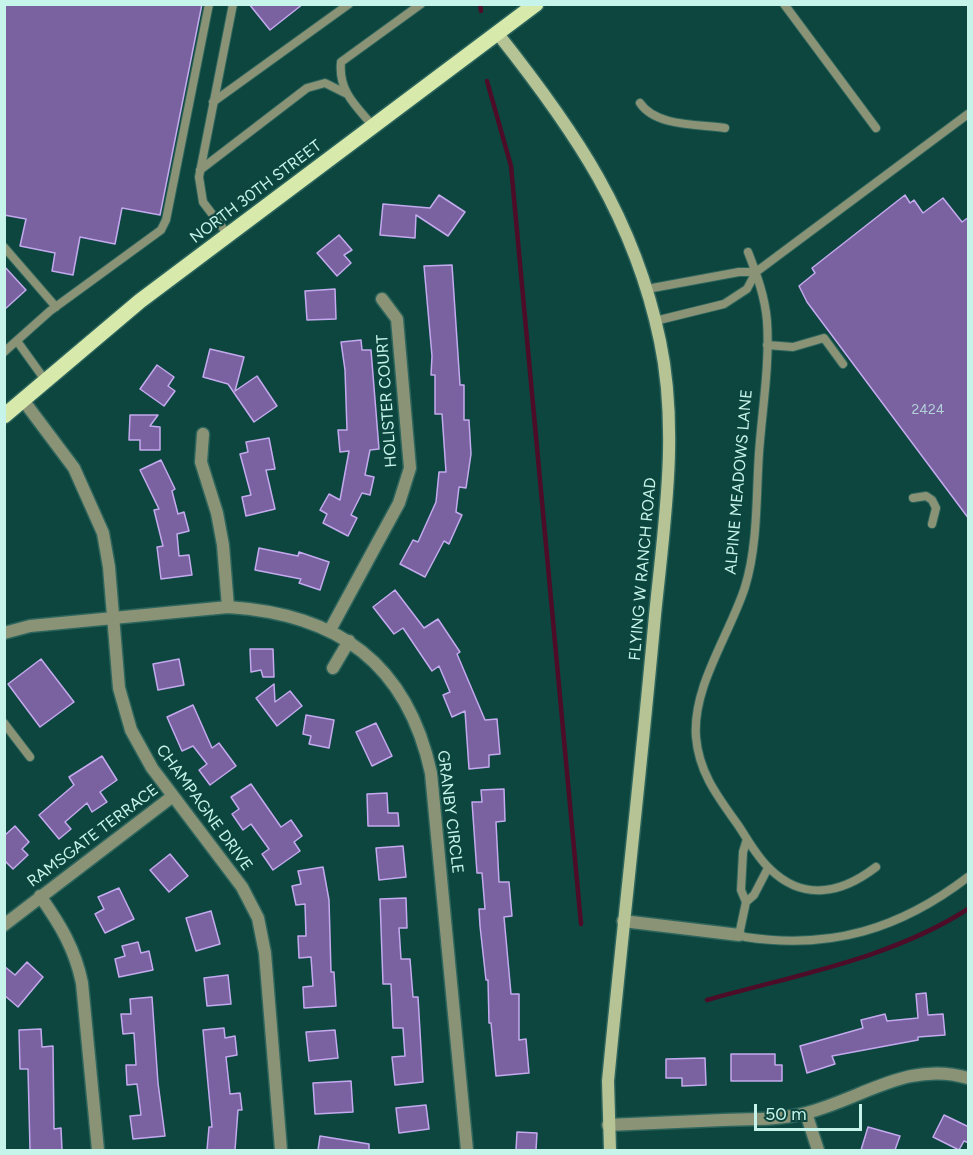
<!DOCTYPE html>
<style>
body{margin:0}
#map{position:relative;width:973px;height:1155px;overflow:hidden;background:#0c463e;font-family:Figtree,sans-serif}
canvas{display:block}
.frame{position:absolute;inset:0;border:6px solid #c6f4ea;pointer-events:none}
.scale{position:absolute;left:754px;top:1104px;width:108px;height:27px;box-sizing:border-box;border:3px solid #c6f4ea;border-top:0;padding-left:8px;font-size:18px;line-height:21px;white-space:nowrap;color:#c6f4ea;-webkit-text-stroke:4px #0c463e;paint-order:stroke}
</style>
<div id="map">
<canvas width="973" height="1155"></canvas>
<div class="frame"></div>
<div class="scale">50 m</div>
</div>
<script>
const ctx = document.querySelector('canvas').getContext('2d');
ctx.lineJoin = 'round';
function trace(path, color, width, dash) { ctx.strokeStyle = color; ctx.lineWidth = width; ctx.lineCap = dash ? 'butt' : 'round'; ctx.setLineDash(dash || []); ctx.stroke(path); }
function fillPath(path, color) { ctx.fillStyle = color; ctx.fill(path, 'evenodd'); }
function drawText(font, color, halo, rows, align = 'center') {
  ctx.font = font + ' Figtree,sans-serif'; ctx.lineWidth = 4.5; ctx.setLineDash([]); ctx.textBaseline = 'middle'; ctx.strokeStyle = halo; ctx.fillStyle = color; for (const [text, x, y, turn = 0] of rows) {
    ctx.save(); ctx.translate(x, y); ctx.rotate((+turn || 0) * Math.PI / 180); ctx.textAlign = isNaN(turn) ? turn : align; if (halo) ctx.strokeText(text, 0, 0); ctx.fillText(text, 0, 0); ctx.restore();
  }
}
trace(new Path2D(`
 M480 4 481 11
 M487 81 511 166 581 924
 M707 1000C795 975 890 959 968 909`), '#4d0c27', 4.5);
const building = new Path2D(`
 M4 4H202L160 215 122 208 115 244 80 237 73 275 52 271 55 253 20 246 26 219 4 215Z
 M249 4H303L270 30Z
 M439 195 465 212 448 236 416 215 415 238 380 235 383 204 430 208Z
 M905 195 910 203 914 200 923 213 943 198 962 222 969 217V519L807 302 799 286 815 273 812 268Z
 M339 235 352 250 344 255 351 263 337 276 317 253Z
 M452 265 460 385H464V420H469L471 454 466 488 459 487 456 512 462 515 449 544 444 541 425 577 400 564 413 540 418 542 436 502 439 472H446L442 414H435V375H431L432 356 424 266Z
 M4 266 26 290 4 310Z
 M335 289 336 319 307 320 305 291Z
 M361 340 362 350H371L379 449 370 450 365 475 374 477 370 495 362 493 351 515 357 518 348 536 323 523 327 514 320 510 329 494 340 500 349 451 340 452 338 430H347L345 370 341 342Z
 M210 349 244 357 235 391 257 376 277 406 254 422 228 384 203 377Z
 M157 365 174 377 168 386 175 391 164 406 140 389Z
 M130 415H158L150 426 160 427V450H140V440H129Z
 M269 438 275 469 266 470 275 509 246 516 242 497 251 495 240 454 248 452 246 442Z
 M161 460 175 489 172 491 178 514 184 512 189 531 177 534 179 556 189 555 192 575 161 579 157 547 163 546 154 510 159 509 140 470Z
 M259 548 298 556 299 552 329 562 320 590 299 583 301 579 255 570Z
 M395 590 424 628 438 619 460 652 457 654 485 720 497 719 500 754 489 755V767L469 769 465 711 452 717 443 695 450 692 439 666 432 671 403 628 394 634 373 607Z
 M250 649H273L274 677H263L261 670 251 672Z
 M41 659 74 702 40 727 8 684Z
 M179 659 184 685 158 690 153 664Z
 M274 684 275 702 290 691 302 706 277 726 256 698Z
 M193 705 212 748 219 743 236 766 210 785 199 770 207 764 193 746 182 751 167 717Z
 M306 715 334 720 329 748 309 744 311 736 303 734Z
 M376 723 392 756 372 766 356 732Z
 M102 756 117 780 100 792 107 802 92 812 87 803 65 822 71 829 59 839 39 815 74 785 69 777Z
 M251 784 281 827 291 820 302 836 294 842 300 851 273 870 262 854 269 849 251 824 243 830 232 814 239 809 231 797Z
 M504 789 505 821 496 822 499 882H509L512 916 504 917 511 994H519V1040L526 1039 529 1073 496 1076 491 1023H489L488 980H486L480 926 479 909H485L482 873H477L472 802H482L481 790Z
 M387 793 388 813H398L399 826H368L367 794Z
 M15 826 29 842 22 849 28 855 13 869 4 860V836Z
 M403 846 406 877 379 880 376 848Z
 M170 854 188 876 169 892 150 870Z
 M323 867 329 900 331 972H334L336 1006 304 1008 303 987 313 986 311 957 299 958 298 936H306L305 904 296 905 292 886 301 884 298 871Z
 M119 888 134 919 105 933 95 914 104 909 98 897Z
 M406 898 407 928H399L401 959H410L413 997H418L423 1082 395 1085 392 1057 405 1056 403 1028H393L391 984H383L380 899Z
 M211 911 220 944 196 951 186 918Z
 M138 942 141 953 149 951 153 970 119 977 115 959 125 956 122 946Z
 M27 962 43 977 18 1007 4 995V966L15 975Z
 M228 975 231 1004 207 1006 204 978Z
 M926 993 928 1015 943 1014 945 1035 918 1037V1040L832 1056 835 1064 807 1073 800 1046 863 1028 861 1020 885 1014 887 1021 918 1018 916 994Z
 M152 997 158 1083 165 1136 133 1139 130 1116 141 1115 137 1084 127 1085 126 1065H136L134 1033 123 1034 121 1014H131L130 999Z
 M224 1028 225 1038 235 1036 237 1055 226 1057 230 1094 240 1093 242 1110H238L235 1150H207L209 1127H212L203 1030Z
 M41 1029 42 1047 53 1046 54 1129 61 1128 62 1150H30L28 1069H20L19 1030Z
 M335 1030 338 1058 309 1061 306 1032Z
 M731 1054H775V1065H782V1081H731Z
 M705 1058 706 1085 682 1086V1078H666V1059Z
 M351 1081 353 1112 315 1114 313 1083Z
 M426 1105 429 1129 399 1133 396 1108Z
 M944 1115 969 1127V1143L964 1141 959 1150 933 1137Z
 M868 1127 900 1136 895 1150H861Z
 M517 1132 537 1133 536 1150H516Z
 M320 1136 369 1144V1150H318Z`);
fillPath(building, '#7a62a0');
trace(building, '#c3aaee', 1.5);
const lane = new Path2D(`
 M784 4 876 128
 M213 102 349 4
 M640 103C656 127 699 124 725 128
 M373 126C356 106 338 91 341 62L421 4
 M200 170 307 88 325 83 345 93
 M228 235 203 202 199 177 233 4
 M4 247 56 307
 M748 252C757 275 765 297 767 321 770 364 762 410 759 453 756 496 758 545 745 587 730 634 692 687 696 737 699 773 718 797 738 825 748 840 757 857 770 869 804 902 842 893 876 867
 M647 289 739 272H756
 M655 321 724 304 747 289 756 272 968 114
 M17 341 45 380
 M767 345 793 347 824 338 843 364
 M4 352 50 311 161 230 166 220 209 4
 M913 498 926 496 932 500 936 508 932 524
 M4 723 30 757
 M747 839 743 852 741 890 746 902 739 935 745 937C831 950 900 929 968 877
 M746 902 754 895 768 868`);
const street = new Path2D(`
 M23 400 74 468 103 533 109 567 119 688 131 730 152 768 242 887 258 918 265 953 281 1150
 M203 434 201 462 217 513 223 545 228 607
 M330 630 399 503 410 468 397 319 382 299
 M4 633 30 626 228 607C338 614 407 663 431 773L467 1150
 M333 668 349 641
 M40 896C60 924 75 949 82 983L98 1150
 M623 921 739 935
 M4 925 173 796
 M806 1113 818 1150
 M608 1125C646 1123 685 1122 723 1120 750 1119 779 1120 806 1113 862 1099 908 1060 968 1078`);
const secondary = new Path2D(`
 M498 34C575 131 634 217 660 341 679 431 664 525 655 615 641 771 623 925 608 1081L610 1150`);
const primary = new Path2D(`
 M4 416 140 301 536 4`);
trace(lane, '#2d655d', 10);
trace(street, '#2d655d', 15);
trace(secondary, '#2d655d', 15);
trace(primary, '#2d655d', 18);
trace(lane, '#8a9375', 8);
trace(street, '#8a9375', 12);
trace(secondary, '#b6c394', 12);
trace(primary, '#d7e9ab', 15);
drawText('14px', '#b3d0d8', null, [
 ["2424",928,410]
]);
drawText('16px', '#c6f4ea', '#0c463e', [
 ["NORTH 30TH STREET",256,192,-37],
 ["HOLISTER COURT",387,401,-94],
 ["ALPINE MEADOWS LANE",739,482,-85],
 ["FLYING W RANCH ROAD",643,569,-85],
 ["CHAMPAGNE DRIVE",204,808,54],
 ["GRANBY CIRCLE",450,812,83],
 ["RAMSGATE TERRACE",93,836,-37]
]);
</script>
